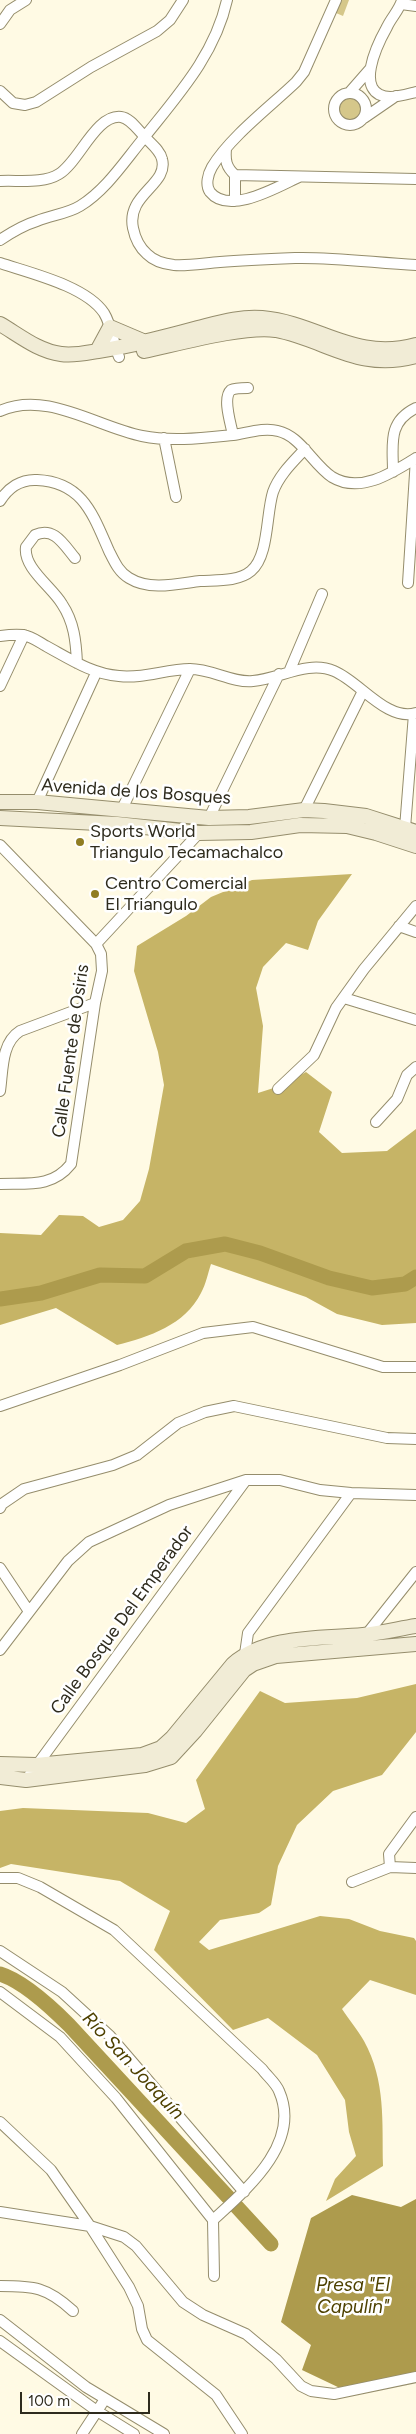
<!DOCTYPE html>
<meta charset="utf-8">
<style>
body{margin:0}
#map{position:relative;width:416px;height:2434px;overflow:hidden;background:#fffae4;font-family:Figtree,sans-serif}
canvas{display:block}
.scale{position:absolute;left:20px;top:2392px;width:130px;height:22px;box-sizing:border-box;border:2px solid #2e2b1d;border-top:0;padding-left:6px;font-size:15px;line-height:18px;white-space:nowrap;color:#2e2b1d;-webkit-text-stroke:4px #fff;paint-order:stroke}
</style>
<div id="map">
<canvas width="416" height="2434"></canvas>
<div class="scale">100 m</div>
</div>
<script>
const ctx = document.querySelector('canvas').getContext('2d');
ctx.lineJoin = 'round';
function fillPath(path, color) { ctx.fillStyle = color; ctx.fill(path, 'evenodd'); }
function trace(path, color, width, dash) { ctx.strokeStyle = color; ctx.lineWidth = width; ctx.lineCap = dash ? 'butt' : 'round'; ctx.setLineDash(dash || []); ctx.stroke(path); }
function drawText(font, color, halo, rows, align = 'center') {
  ctx.font = font + ' Figtree,sans-serif'; ctx.lineWidth = 5; ctx.setLineDash([]); ctx.textBaseline = 'middle'; ctx.strokeStyle = halo; ctx.fillStyle = color; for (const [text, x, y, turn = 0] of rows) {
    ctx.save(); ctx.translate(x, y); ctx.rotate((+turn || 0) * Math.PI / 180); ctx.textAlign = isNaN(turn) ? turn : align; if (halo) ctx.strokeText(text, 0, 0); ctx.fillText(text, 0, 0); ctx.restore();
  }
}
fillPath(new Path2D(`
 M342 0H349L343 16 336 13Z
 M336 109a14 14 0 1 1 28 0a14 14 0 1 1-28 0Z`), '#d5c78a');
fillPath(new Path2D(`
 M352 874 318 921 308 950 286 943 263 967 256 988 263 1026 258 1093 283 1085 306 1072 332 1092 319 1132 342 1153 387 1151 416 1129V1323L382 1325 337 1314 306 1297 211 1264C208 1273 206 1284 201 1293 185 1325 149 1337 117 1345L56 1308 0 1325V1233L41 1235 59 1215 83 1216 99 1227 123 1220 140 1201 149 1169 164 1085 158 1052 134 971 137 946 186 916 211 897 252 880Z
 M416 1684V1732L382 1775 333 1791 297 1825 278 1866 271 1905 259 1913 220 1920 199 1942 209 1950 320 1916 349 1919 380 1931 414 1938 416 1941V1995L370 1980 342 2009C349 2020 358 2030 364 2041 386 2081 382 2122 383 2166L326 2201 335 2179 356 2156 349 2132 345 2100 317 2055 268 2018 233 2030 154 1950 170 1911 120 1881 11 1864 0 1868V1811L23 1808 148 1813 186 1823 205 1809 196 1780 260 1691 285 1703 357 1698Z`), '#c6b466');
fillPath(new Path2D(`
 M352 2195 401 2207 416 2199V2373L342 2389 302 2370 311 2345 281 2322 311 2218Z`), '#ad9b4d');
trace(new Path2D(`
 M0 1299 41 1293 100 1275 145 1276 186 1251 225 1244 260 1253 329 1278 372 1288 405 1284 416 1277
 M0 1974C23 1981 52 2008 69 2025L228 2197
 M237 2207 271 2244`), '#ad9b4d', 15);
const street = new Path2D(`
 M402 0C400 9 391 18 387 27 378 43 352 95 390 97 398 97 408 94 416 92
 M401 4 416 6
 M0 24 10 10 26 0
 M0 91 13 103 25 105 36 102 91 67 157 31 170 20 183 0
 M334 109a16 16 0 1 1 32 0a16 16 0 1 1-32 0Z
 M349 93 370 69
 M364 118 396 96
 M226 149C225 160 226 167 235 175L416 179
 M299 177C279 186 229 216 210 192 205 185 208 174 212 167 230 137 271 106 296 82L304 72 336 0
 M0 181C19 180 43 184 59 174 79 162 96 114 121 117 130 118 137 129 144 136 150 143 160 150 162 159 169 185 126 194 133 228 135 238 139 247 147 254 154 261 164 264 174 265 189 266 205 263 220 262 245 260 270 259 295 258 335 257 376 263 416 265
 M235 201V175
 M0 240C12 232 24 225 37 221 51 215 67 214 80 206 106 190 124 162 143 139 177 96 215 55 227 0
 M0 263C30 273 86 286 104 313 112 326 113 343 119 357
 M0 411C46 390 97 427 142 436 172 442 203 438 233 435 247 433 264 427 278 431 291 434 300 444 308 453 315 461 323 471 332 477 360 494 392 473 416 458
 M233 435C231 424 222 398 231 390 235 388 243 388 248 388
 M164 438 176 497
 M393 472C393 445 387 422 416 408
 M0 501C8 488 21 479 37 480 83 482 93 515 109 551 115 563 119 572 129 578 150 591 177 584 200 581 216 580 238 582 251 571 269 556 266 514 273 492 279 475 293 462 305 449
 M75 558C64 545 54 526 35 535L26 547C23 568 52 587 62 604 74 622 76 641 77 663
 M408 583 416 458
 M0 636C7 635 15 634 23 635 31 636 39 642 46 646 70 659 92 674 119 676 143 679 166 669 190 669 212 669 232 683 253 681 279 679 308 660 334 671 359 681 387 722 416 713
 M289 672 322 594
 M0 686 24 635
 M37 802 96 673
 M122 809 190 669
 M304 810 363 691
 M209 818 279 674
 M405 828 414 714
 M0 845 96 944 101 954 102 971 95 1003 71 1164C52 1188 28 1183 0 1184
 M399 926 416 932
 M96 944 199 833
 M344 998 416 1020
 M278 1089 314 1055 336 1008 364 969 416 906
 M0 1091C3 1071 1 1043 20 1031L95 1003
 M376 1122 397 1099 407 1075 416 1067
 M0 1406 120 1365 203 1333 253 1327 383 1367H416
 M0 1508 2 1504 24 1489 113 1465 137 1455 178 1423 205 1412 234 1406 387 1438 416 1439
 M0 1568 28 1610
 M366 1635 416 1572
 M0 1650 68 1561 89 1542 169 1505 246 1480H280L320 1490 351 1493 416 1495
 M245 1654 248 1633 351 1493
 M26 1780 246 1480
 M390 1867 389 1854 416 1817
 M0 1878H18L40 1887 114 1930 262 2069C267 2076 276 2083 279 2091 302 2143 247 2189 213 2220
 M352 1882 390 1867 416 1868
 M0 1951 62 1992 110 2036 244 2192
 M0 1992 60 2037 116 2098 213 2220 214 2276
 M0 2122 51 2170 90 2226 129 2287 138 2306 142 2329 147 2340 216 2395 242 2434
 M0 2212 90 2226 124 2237 136 2246 183 2302 203 2315 246 2334 276 2359 301 2386 311 2391 334 2394 416 2377
 M0 2286C34 2286 47 2287 73 2311
 M0 2320 86 2387 164 2434
 M0 2341 97 2411 134 2434
 M82 2434 105 2399`);
const secondary = new Path2D(`
 M0 324C19 335 38 351 61 354 73 356 86 353 98 351 132 346 165 337 198 328 218 323 241 316 262 318 319 323 354 362 416 345
 M97 351 110 327 143 341
 M144 351C177 344 245 325 276 330 327 340 359 372 416 356
 M0 802H37L209 818 249 817 304 810 324 811 366 816 416 832
 M0 818 117 824 199 833 251 832 300 825 347 826 376 833 416 846
 M0 1764 36 1765 142 1755 161 1748 172 1738 233 1664C267 1635 321 1639 363 1635 381 1633 398 1629 416 1626
 M0 1777 26 1780 145 1765 171 1757 195 1731 244 1670 253 1664 276 1656 416 1644`);
trace(street, '#958d6c', 12);
trace(secondary, '#958d6c', 16);
trace(street, '#fff', 10);
trace(secondary, '#f1ecd6', 14);
for (const [x, y, r, color] of [
 [80,842,5,"#907d23"],
 [95,894,5,"#907d23"]
]) { const dot = new Path2D(); dot.arc(x, y, r, 0, 2 * Math.PI); ctx.fillStyle = color; ctx.fill(dot); trace(dot, '#fff', 2); }
drawText('18px', '#2e2b1d', '#fff', [
 ["Avenida de los Bosques",136,792,4],
 ["Calle Fuente de Osiris",71,1051,-82],
 ["Calle Bosque Del Emperador",122,1620,-54]
]);
drawText('18px', '#2e2b1d', '#fff', [
 ["Sports World",90,832],
 ["Triangulo Tecamachalco",90,853],
 ["Centro Comercial",105,884],
 ["El Triangulo",105,905]
], 'left');
drawText('italic 19px', '#4e4100', '#fff', [
 ["Río San Joaquín",133,2066,47],
 ["Presa \"El",353,2285],
 ["Capulín\"",353,2307]
]);
</script>
